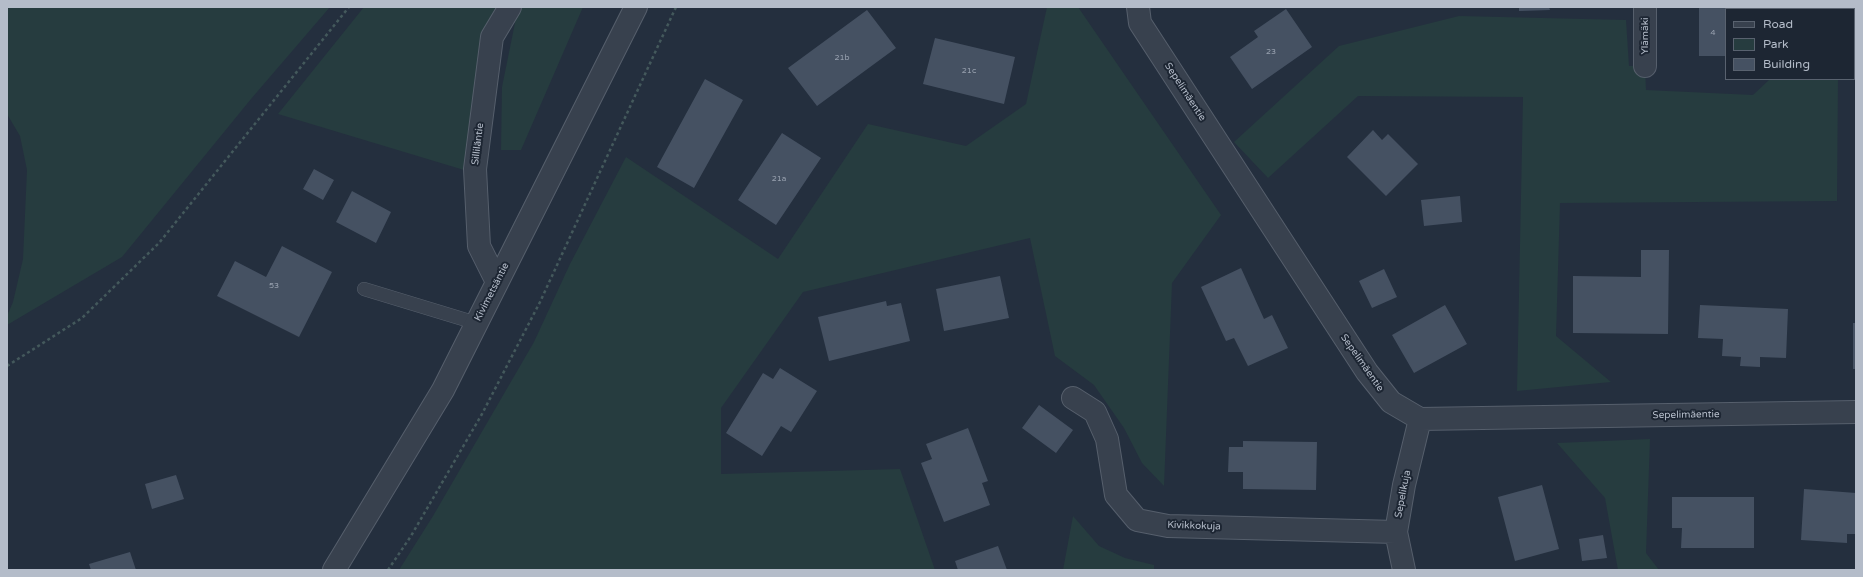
<!DOCTYPE html>
<meta charset="utf-8">
<style>
body{margin:0}
#map{position:relative;width:1863px;height:577px;overflow:hidden;background:#242f3e;font-family:"Varela Round",sans-serif}
canvas{display:block}
.frame{position:absolute;inset:0;border:8px solid #b4bcc9;pointer-events:none}
.legend{position:absolute;left:1725px;top:8px;width:130px;height:72px;box-sizing:border-box;background:#1d2633;border:1px solid #59626f;margin:0;padding:5px 7px;list-style:none;font-size:12px;color:#b4bcc9}
.legend li{display:flex;align-items:center;gap:8px;height:20px}
.legend b{width:20px;border:1px solid #59626f}
</style>
<div id="map">
<canvas width="1863" height="577"></canvas>
<div class="frame"></div>
<ul class="legend">
<li><b style="height:5px;background:#38414e"></b>Road</li>
<li><b style="height:11px;background:#263c3f"></b>Park</li>
<li><b style="height:11px;background:#455162"></b>Building</li>
</ul>
</div>
<script>
const ctx = document.querySelector('canvas').getContext('2d');
ctx.lineJoin = 'round';
function fillPath(path, color) { ctx.fillStyle = color; ctx.fill(path, 'evenodd'); }
function trace(path, color, width, dash) { ctx.strokeStyle = color; ctx.lineWidth = width; ctx.lineCap = dash ? 'butt' : 'round'; ctx.setLineDash(dash || []); ctx.stroke(path); }
function drawText(font, color, halo, rows, align = 'center') {
  ctx.font = font + ' "Varela Round",sans-serif'; ctx.lineWidth = 4; ctx.setLineDash([]); ctx.textBaseline = 'middle'; ctx.strokeStyle = halo; ctx.fillStyle = color; for (const [text, x, y, turn = 0] of rows) {
    ctx.save(); ctx.translate(x, y); ctx.rotate((+turn || 0) * Math.PI / 180); ctx.textAlign = isNaN(turn) ? turn : align; if (halo) ctx.strokeText(text, 0, 0); ctx.fillText(text, 0, 0); ctx.restore();
  }
}
fillPath(new Path2D(`
 M7 7H330L251 99 122 257 7 325V316L13 302 23 259 27 170 20 136 7 114Z
 M364 7H496L484 34 464 170 278 114Z
 M521 7H583L521 150H501L502 87 517 13Z
 M1047 7H1078L1221 215 1172 283 1164 486 1142 463 1124 428 1094 385 1055 356 1030 238 803 292 721 408V474L900 469 935 570H399L433 516 534 342 570 264 626 157 778 259 868 124 966 146 1026 104Z
 M1803 7H1855L1853 9H1803Z
 M1459 16 1626 20 1629 66H1645L1646 90 1753 95 1770 79H1838L1837 201 1560 203 1556 336 1611 382 1517 391 1523 97 1358 96 1268 178 1234 142 1339 46Z
 M1650 439 1646 553 1659 570H1618L1605 498 1557 443Z
 M1073 516 1099 546 1125 558 1154 565V570H1063Z`), '#263c3f');
fillPath(new Path2D(`
 M1519 7H1549L1550 10 1519 11Z
 M1699 7H1738V9H1726V56H1699Z
 M1286 9 1312 47 1252 89 1230 57 1258 37 1254 31Z
 M867 10 896 48 817 106 788 68Z
 M935 38 1015 57 1004 104 923 84Z
 M705 79 743 100 694 188 657 167Z
 M1373 130 1382 140 1388 134 1418 164 1386 196 1347 157Z
 M782 133 821 158 776 225 738 200Z
 M314 169 334 180 323 200 303 189Z
 M352 191 391 212 376 243 336 222Z
 M1460 196 1462 222 1424 226 1421 200Z
 M282 246 332 272 299 337 217 296 235 261 266 277Z
 M1641 250H1669L1668 334 1573 333V276L1641 277Z
 M1241 268 1264 319 1272 315 1288 348 1248 366 1234 338 1226 341 1201 287Z
 M1384 269 1397 297 1372 308 1359 281Z
 M1000 276 1009 318 944 331 936 289Z
 M886 301 887 306 901 303 910 341 829 361 818 317Z
 M1445 305 1467 344 1414 373 1392 335Z
 M1700 305 1788 309 1786 358 1760 357V367L1740 366 1741 357 1722 356 1723 339 1698 338Z
 M1853 323H1856V369H1853Z
 M780 368 817 391 791 432 781 426 762 456 726 433 763 373 773 379Z
 M1039 405 1073 430 1056 453 1022 428Z
 M968 428 988 481 982 483 990 505 944 522 921 463 932 459 926 444Z
 M1243 441 1317 442 1316 490 1243 489V472H1228L1229 447H1243Z
 M176 475 184 499 152 509 145 484Z
 M1542 485 1559 549 1515 561 1498 497Z
 M1804 489 1856 493V534H1847V543L1801 540Z
 M1672 497H1754V548H1681L1682 528H1672Z
 M1603 535 1607 558 1582 561 1579 539Z
 M998 546 1007 570H958L955 561Z
 M130 552 136 570H91L89 564Z`), '#455162');
const service = new Path2D(`
 M364 289 476 323`);
const minor = new Path2D(`
 M1138 7 1140 23 1367 372 1391 402 1420 419 1856 412
 M1645 7V66
 M497 282 479 246 475 169 492 37 510 7
 M1073 398 1095 412 1107 439 1116 495 1137 520 1168 526 1396 532
 M334 570 443 390 636 7
 M1404 570 1396 532 1404 485 1420 419`);
trace(service, '#565f6c', 14);
trace(minor, '#565f6c', 24);
trace(new Path2D(`
 M7 366 82 318 159 243 349 7
 M388 570 411 536 482 414 540 302 676 7`), '#44595c', 2.5, [3, 3]);
trace(service, '#38414e', 13);
trace(minor, '#38414e', 22);
drawText('8px', '#98a1af', null, [
 ["4",1713,33],
 ["23",1271,52],
 ["21b",842,58],
 ["21c",969,71],
 ["21a",779,179],
 ["53",274,286]
]);
drawText('10px', '#b4bcc9', '#1d2633', [
 ["Ylämäki",1645,36,-90],
 ["Sepelimäentie",1185,92,57],
 ["Silliläntie",478,144,-83],
 ["Kivimetsäntie",492,292,-63],
 ["Sepelimäentie",1362,363,55],
 ["Sepelimäentie",1686,415,-1],
 ["Sepelikuja",1403,494,-79],
 ["Kivikkokuja",1194,526,2]
]);
</script>
